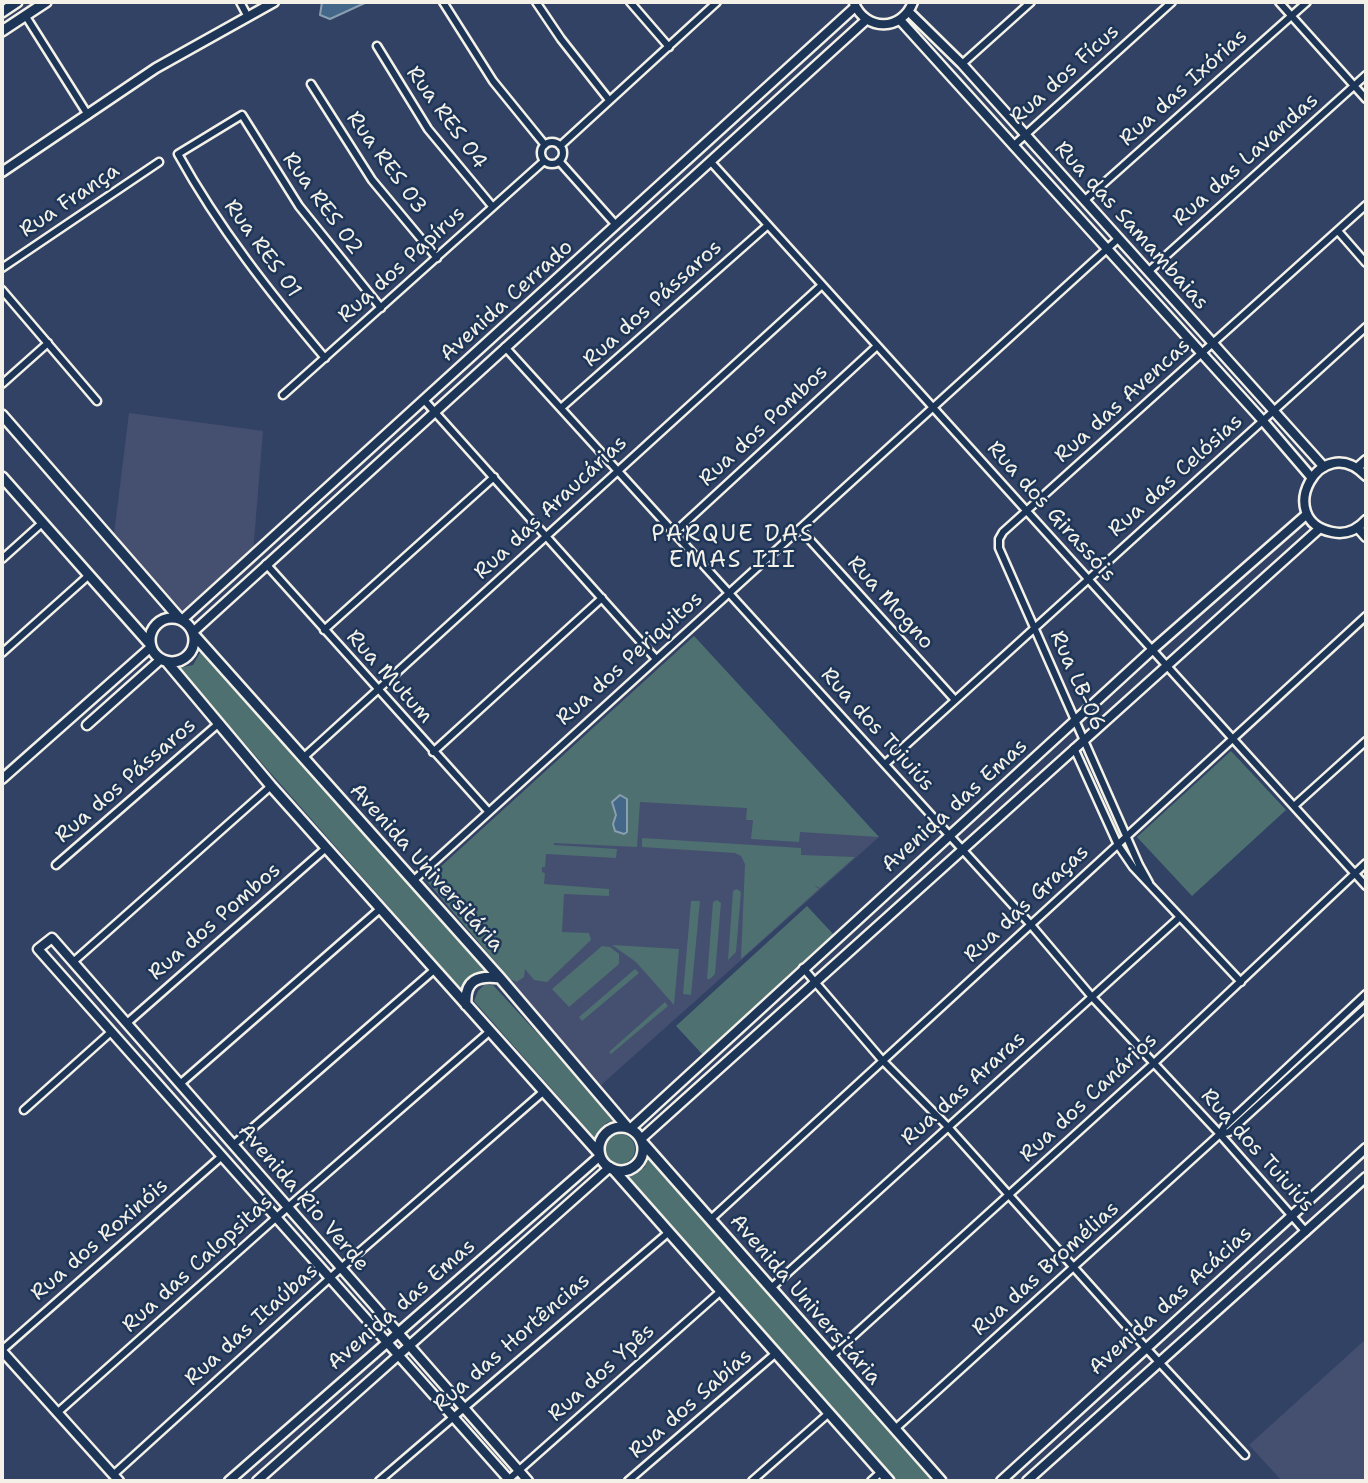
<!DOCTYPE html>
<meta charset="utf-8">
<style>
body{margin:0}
#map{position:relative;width:1368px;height:1483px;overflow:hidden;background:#324264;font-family:"Shantell Sans",sans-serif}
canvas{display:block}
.frame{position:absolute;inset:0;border:4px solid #f4f1e8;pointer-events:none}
</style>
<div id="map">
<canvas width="1368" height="1483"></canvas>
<div class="frame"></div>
</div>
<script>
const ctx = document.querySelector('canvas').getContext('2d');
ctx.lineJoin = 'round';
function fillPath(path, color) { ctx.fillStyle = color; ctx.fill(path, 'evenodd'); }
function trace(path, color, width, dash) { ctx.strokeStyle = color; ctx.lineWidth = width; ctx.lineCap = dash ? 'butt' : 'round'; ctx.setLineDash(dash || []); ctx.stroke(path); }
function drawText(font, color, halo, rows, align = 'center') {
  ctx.font = font + ' "Shantell Sans",sans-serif'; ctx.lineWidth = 5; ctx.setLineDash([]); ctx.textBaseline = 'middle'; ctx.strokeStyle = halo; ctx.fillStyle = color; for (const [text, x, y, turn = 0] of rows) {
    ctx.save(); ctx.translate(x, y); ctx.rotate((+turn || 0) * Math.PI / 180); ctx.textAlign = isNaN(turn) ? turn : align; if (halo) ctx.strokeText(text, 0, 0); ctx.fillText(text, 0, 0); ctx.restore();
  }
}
fillPath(new Path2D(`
 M129 413 263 431 253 553 185 614 114 534Z
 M694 636 879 837 600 1086 426 880Z
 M1366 1339V1481H1282L1249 1445Z`), '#454f70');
fillPath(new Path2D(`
 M694 636 879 837 800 832 799 842 751 839 753 820H746L747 808 640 802 637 847 554 843V845L617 849 616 858 546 854 545 867H542V872L545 873 544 884 609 889V896L564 894 562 932 589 933 591 940 547 982 534 980 525 969 524 977 517 982 510 979 426 880Z
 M201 651 489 973C475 974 470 980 463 991L178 668 193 665Z
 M1231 751 1286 810 1192 896 1137 837Z
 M642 838 801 848V855L855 857 820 888 814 885 819 889 741 959 745 864 741 856 735 853 642 847Z
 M737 889 741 892 736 952 728 960 733 891Z
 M717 900 721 903 715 974 710 979H707L713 902Z
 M691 901H700L691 995 683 994Z
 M807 906 834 935 703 1055 676 1026Z
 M612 945 679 949 674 1005 636 962Z
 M602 946 610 947 619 954V964L569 1007 552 989Z
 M635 969 639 973 582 1021 579 1017Z
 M484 985H493L616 1119 606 1123 595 1138 474 1001 478 991Z
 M665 1002 668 1006 611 1054 609 1052Z
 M605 1149a15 15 0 1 1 30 0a15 15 0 1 1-30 0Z
 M649 1157 936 1481H895L629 1178 645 1167Z`), '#4e7071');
const water = new Path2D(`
 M322 2H367L330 19 320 15Z
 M620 795 627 799V832L624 834 615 831 613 824 616 815 612 802Z`);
fillPath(water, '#426789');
trace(water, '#899eaf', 2);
const minor = new Path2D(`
 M240 2 248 17
 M443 2 493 81 545 145
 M536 2 561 39 609 100
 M630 2 669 47
 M1279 2 1366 99
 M25 15 88 115
 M377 46 428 129 492 206
 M962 64 1031 2
 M311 84 372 180 437 258
 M541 153a11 11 0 1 1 22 0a11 11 0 1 1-22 0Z
 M560 146 717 2
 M1013 146 1172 2
 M559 161 616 225
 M710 161 1366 886
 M1085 200 1307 2
 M1338 231 1366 263
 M2 268 159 162
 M1149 271 1366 75
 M2 290 97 401
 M505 347 1031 925 1092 997 1218 1132 1306 1232
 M325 358C270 293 219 228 178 154L242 115 299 206 381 308
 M2 384 48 343
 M283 395 544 161
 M424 400 656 659
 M561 408 768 225
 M800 529 955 700
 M674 533 877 346
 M2 559 42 523
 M266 564 488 811
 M324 630 494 477
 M2 653 88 576
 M1074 748 1118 845 1133 867 1241 982
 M433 752 602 598
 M304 757 822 285
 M885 764 1366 327
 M1294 806 1366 741
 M56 865 218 724
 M413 881 1119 238
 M1149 883 1139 865 999 548V539L1003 532 1366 205
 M73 962 271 786
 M803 968 882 1060 948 1127 1146 1348 1245 1455
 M127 1023 326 848
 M180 1084 380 909
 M24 1110 111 1032
 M1220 1134 1229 1132 1366 1007
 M233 1145 434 970
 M711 1219 1366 616
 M771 1288 1180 917
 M2 1350 222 1156
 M831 1356 1153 1064 1366 863
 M57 1413 288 1207 489 1032
 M895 1429 1220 1134 1224 1127 1366 994
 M113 1475 341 1268 543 1092
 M508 1480 721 1291
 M379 1481 669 1232
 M628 1481 776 1353
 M752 1481 829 1413
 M871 1481 881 1472`);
const tertiary = new Path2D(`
 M854 3C866 32 902 31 913 2
 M909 12 962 64 1324 467
 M900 20 1263 421 1311 477
 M2 172 156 68 274 2
 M1357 468 1366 460
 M1366 476C1320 429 1273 520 1332 532 1345 535 1357 530 1366 520
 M1358 528 1366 537
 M182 620 855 7
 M193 632 866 20
 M87 725 161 659
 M2 779 151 647
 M630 1129 1152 650 1307 514
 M641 1139 1320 528
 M2 1351 119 1481
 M229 1481 600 1156
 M257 1481 610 1167
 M510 1481 38 949 52 938 528 1481
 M1001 1481 1366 1148
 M1027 1481 1366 1177`);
const secondary = new Path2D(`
 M2 12 17 2
 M2 31 46 2
 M2 415 180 619
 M2 477 150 644
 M150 640a22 22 0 1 1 44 0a22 22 0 1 1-44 0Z
 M194 635 500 978 628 1128
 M167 662 271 786 598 1152
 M466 1005C464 980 478 975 500 978
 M599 1149a22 22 0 1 1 44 0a22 22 0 1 1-44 0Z
 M642 1142 941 1481
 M613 1169 889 1481`);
trace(minor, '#f4f1e8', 11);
trace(tertiary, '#f4f1e8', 13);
trace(secondary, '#f4f1e8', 14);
trace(minor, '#1d3557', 6);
trace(tertiary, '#1d3557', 8);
trace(secondary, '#1d3557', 9);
drawText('21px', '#f4f1e8', '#1d3557', [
 ["Rua dos Fícus",1065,75,-42],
 ["Rua das Ixórias",1184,88,-42],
 ["Rua RES 04",446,118,54],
 ["Rua das Lavandas",1246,160,-42],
 ["Rua RES 03",386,163,54],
 ["Rua França",70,201,-34],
 ["Rua RES 02",322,204,54],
 ["Rua das Samambaias",1131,226,48],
 ["Rua RES 01",262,249,54],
 ["Rua dos Papírus",402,265,-42],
 ["Avenida Cerrado",507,301,-42],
 ["Rua dos Pássaros",653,304,-42],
 ["Rua das Avencas",1123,401,-42],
 ["Rua dos Pombos",764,426,-43],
 ["Rua das Celósias",1176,476,-42],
 ["Rua das Araucárias",551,508,-43],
 ["Rua dos Girassóis",1051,512,48],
 ["Rua Mogno",890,603,48],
 ["Rua dos Periquitos",630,659,-42],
 ["Rua Mutum",389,677,48],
 ["Rua LB-06",1077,681,66],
 ["Rua dos Tuiuiús",877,730,48],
 ["Rua dos Pássaros",126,781,-41],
 ["Avenida das Emas",955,806,-42],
 ["Avenida Universitária",426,868,48],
 ["Rua das Graças",1027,904,-43],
 ["Rua dos Pombos",215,922,-41],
 ["Rua das Araras",964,1089,-42],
 ["Rua dos Canários",1089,1098,-43],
 ["Rua dos Tuiuiús",1257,1151,48],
 ["Avenida Rio Verde",303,1198,49],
 ["Rua dos Roxinóis",100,1240,-41],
 ["Rua das Calopsitas",198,1264,-42],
 ["Rua das Bromélias",1046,1269,-42],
 ["Avenida Universitária",805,1300,49],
 ["Avenida das Acácias",1171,1301,-42],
 ["Avenida das Emas",402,1305,-41],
 ["Rua das Itaúbas",252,1325,-42],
 ["Rua das Hortências",512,1343,-41],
 ["Rua dos Ypês",602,1373,-42],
 ["Rua dos Sabías",691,1404,-41]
]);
ctx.letterSpacing = '2px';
drawText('23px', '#f4f1e8', '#1d3557', [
 ["PARQUE DAS",733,535],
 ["EMAS III",733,561]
]);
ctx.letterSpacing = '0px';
</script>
